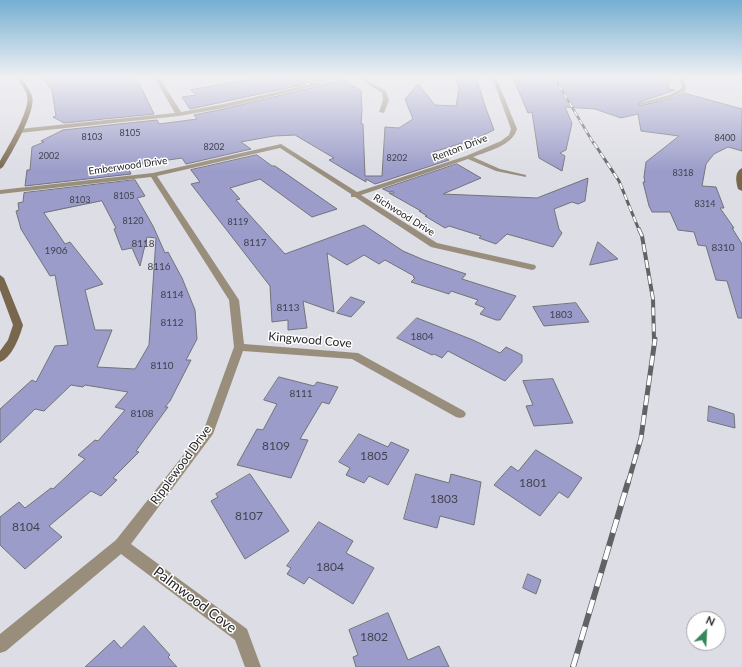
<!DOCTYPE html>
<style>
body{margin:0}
#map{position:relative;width:742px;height:667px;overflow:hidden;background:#dddde5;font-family:Lato,sans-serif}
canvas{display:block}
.north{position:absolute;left:686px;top:611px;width:40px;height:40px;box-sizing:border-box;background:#fff;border:1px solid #a7a7a9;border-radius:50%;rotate:24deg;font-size:11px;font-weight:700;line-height:16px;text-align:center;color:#242427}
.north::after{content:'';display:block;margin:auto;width:14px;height:18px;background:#35885a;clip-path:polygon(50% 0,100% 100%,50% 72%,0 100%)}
</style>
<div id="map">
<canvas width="742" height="667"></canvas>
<div class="north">N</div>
</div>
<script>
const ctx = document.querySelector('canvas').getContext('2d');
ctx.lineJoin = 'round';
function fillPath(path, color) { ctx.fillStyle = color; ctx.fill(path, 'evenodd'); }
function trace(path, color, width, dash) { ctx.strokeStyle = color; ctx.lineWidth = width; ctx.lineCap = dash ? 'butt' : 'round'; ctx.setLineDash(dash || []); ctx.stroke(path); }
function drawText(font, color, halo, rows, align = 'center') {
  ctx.font = font + ' Lato,sans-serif'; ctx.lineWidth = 3; ctx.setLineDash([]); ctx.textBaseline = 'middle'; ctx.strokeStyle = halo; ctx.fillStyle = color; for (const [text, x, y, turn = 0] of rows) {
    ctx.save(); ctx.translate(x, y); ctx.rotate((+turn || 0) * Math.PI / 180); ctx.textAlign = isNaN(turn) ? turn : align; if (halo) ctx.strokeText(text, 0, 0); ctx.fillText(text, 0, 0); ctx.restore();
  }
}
const building = new Path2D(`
 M42 77H132L139 83 154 114 64 123 53 117 56 116 52 90Z
 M264 77H295L306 84 190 109 182 97 196 95 191 90Z
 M305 77H338L317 82Z
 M456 77H476L485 106 494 130 475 139 433 152 449 160 375 184 366 179V182L354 175 329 160 334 158 295 135 274 136 246 141 241 142 251 149 186 164 182 158 127 166 131 174 25 186 27 170H30L32 147 44 142 41 141 63 130 157 120 159 124 197 119 194 115 224 109 344 80 361 91 362 111 361 124H363L365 176H382L385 127 399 128 413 119 405 99 418 84 435 105 456 106 459 89Z
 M520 77H670L668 89 675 90 640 102 639 106 673 98 684 93 742 109V151L728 147 714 154 706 164 702 186 716 187 724 208H720L734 228H732L742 244V318H738L727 281 716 280 706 246 698 245 694 232 678 230 670 212H652L649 206 643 182H645L644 177 646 162 679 136 641 131 638 114 621 118 595 109 565 107 572 123 566 150 560 153 565 156 562 171 539 158 532 112 528 113 514 80H521Z
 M257 155 272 166H275L337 209 312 217 260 179 230 188 240 199 236 200 285 254 364 225 403 251 424 260 466 274 462 279 516 296 500 320H496L480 314 485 308 475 304 478 300 451 291 449 294 411 282 415 278 413 277 414 276 385 260 379 264 364 255 347 265 327 253 334 312 303 301 307 328 288 330V320L272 322 270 286 191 184 200 182 191 170Z
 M457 164 481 178 443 194 537 198 588 178 585 201 578 204 572 202 554 209 559 229 562 233 553 247 507 234 496 244 479 238 481 236 449 226 445 228 425 216H427L419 211H421L389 193H394L393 191 389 192 383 189Z
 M135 180 145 196 137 198 153 226 165 253 168 252 182 278 195 310 197 339 186 360H191L170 401 165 407H168L136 451 139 452 113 478 117 480 101 496 91 491 49 526 62 537 25 569 0 545V517L19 502 25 508 51 488 53 489 85 459 78 455 95 440 98 441 125 410 115 407 128 392 85 385 83 387 71 385 44 411 35 409 0 443V409L32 380 36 382 55 346 68 345 55 275 50 276 21 229 16 211 19 210 18 203 23 202 24 193ZM102 201 116 228 114 229 122 250 132 248 140 266 147 237 156 238 149 345 135 369 97 367 112 330H95L85 290 103 284 70 242 65 244 44 213Z
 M598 242 618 259 590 265Z
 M351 297 365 302 351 317 337 313Z
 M576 303 589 322 544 326 533 307Z
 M417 318 473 340 500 353 506 347 522 355V362L505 381 448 351 442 358 434 354 432 355 397 338Z
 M279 377 314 386 317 382 338 387 329 404 322 402 300 439 308 440 291 478 237 465 257 429 263 430 277 404 264 400Z
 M553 379 573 423 534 426 526 406 533 405 523 381Z
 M709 406 734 414 735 428 708 421Z
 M359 434 388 447 391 442 409 450 388 485 369 476 364 483 346 475 350 468 339 462Z
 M536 450 582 478 568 498 559 492 540 516 494 485 511 466 518 471Z
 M250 474 289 531 245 559 211 501 218 497 216 494Z
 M416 474 449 483 451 474 481 482 474 525 440 516 437 528 404 519Z
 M319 522 353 541 346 553 374 568 353 604 309 577 304 584 287 574 291 568 287 566Z
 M528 574 541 580 536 594 523 588Z
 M388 613 408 660 439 646 449 667H356L353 657 358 655 349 630Z
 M144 626 170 655 168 657 177 667H85L114 640 121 648Z`);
fillPath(building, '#9b9cc9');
trace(building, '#727279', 1);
fillPath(new Path2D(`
 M154 77H159L181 112 224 104 311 84 296 77C304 77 310 83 317 83 328 83 339 77 351 77L224 108 179 116 19 133 16 131 19 129 175 113Z
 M356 77H362L386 91 389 100 384 113 379 112 383 100 382 93Z
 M492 77H496L517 129C512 146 488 151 473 157L500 169 526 175V177L496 171 468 159 361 195 437 243 535 265 536 267 535 269 532 270 431 247 355 197H351V194L280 148 157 176 239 300 244 344 358 353 464 411 466 414 464 417 460 418 456 417 352 359 243 351 213 434 131 544 247 629 261 667H245L235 640 121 554 6 651 0 653V634L116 540 204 429 234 347 229 300 151 177 0 194V190L153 173 281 144 357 192 466 156 501 141 509 135 511 129Z
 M677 77H682L686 86 685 91 673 97 640 105V103L669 95 681 89 682 86Z`), '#998e7c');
fillPath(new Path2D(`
 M16 77H21C24 83 30 89 32 96 37 110 11 154 3 167L0 169V161C7 149 31 109 27 96 26 90 20 83 16 77Z
 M742 168V191L738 189C736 182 734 172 742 168Z
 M0 275 4 278 23 325C20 336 12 358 0 362V351L8 340 13 325 0 290Z`), '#78674d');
const railFar4 = new Path2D(`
 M554 77 594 144`);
const railFar3 = new Path2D(`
 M594 143 619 181 639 230`);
const railFar2 = new Path2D(`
 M639 229 642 236 653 299 654 340`);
const railFar1 = new Path2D(`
 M628 483 641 438 655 339`);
const rail = new Path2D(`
 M573 667 628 482`);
trace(railFar4, '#626266', 2.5);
trace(railFar3, '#626266', 3);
trace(railFar2, '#626266', 4);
trace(railFar1, '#626266', 5);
trace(rail, '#626266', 6);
trace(railFar4, '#fff', 1.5, [5]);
trace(railFar3, '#fff', 2, [6]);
trace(railFar2, '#fff', 2.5, [8]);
trace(railFar1, '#fff', 3.5, [10]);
trace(rail, '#fff', 4.5, [14]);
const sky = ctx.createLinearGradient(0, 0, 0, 171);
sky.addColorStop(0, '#75afd2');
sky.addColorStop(0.45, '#f0f0f3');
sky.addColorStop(1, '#f0f0f300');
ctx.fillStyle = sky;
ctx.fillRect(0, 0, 742, 171);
drawText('9px', '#424250', null, [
 ["8105",130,133],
 ["8103",92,137],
 ["8400",725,138],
 ["8202",214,147],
 ["2002",49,156],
 ["8202",397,158],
 ["8318",683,173],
 ["8105",124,196],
 ["8103",80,200],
 ["8314",705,204],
 ["8120",133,221],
 ["8119",238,222]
]);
drawText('10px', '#242427', '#fff', [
 ["Renton Drive",460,148,-21],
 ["Emberwood Drive",128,166,-8],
 ["Richwood Drive",404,215,32]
]);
drawText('10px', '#424250', null, [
 ["8117",255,243],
 ["8118",143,244],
 ["8310",723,248],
 ["1906",56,251],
 ["8116",159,267],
 ["8114",172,295],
 ["8113",288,308],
 ["1803",561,315],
 ["8112",172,323],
 ["1804",422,337],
 ["8110",162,366],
 ["8111",301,394],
 ["8108",142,414]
]);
drawText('12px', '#242427', '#fff', [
 ["Kingwood Cove",310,340,5],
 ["Ripplewood Drive",181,465,-54]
]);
drawText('12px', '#424250', null, [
 ["8109",276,446],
 ["1805",374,456],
 ["1801",533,483],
 ["1803",444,499],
 ["8107",249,516],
 ["8104",26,527],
 ["1804",330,567],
 ["1802",374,637]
]);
drawText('14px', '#242427', '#fff', [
 ["Palmwood Cove",195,600,37]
]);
</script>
